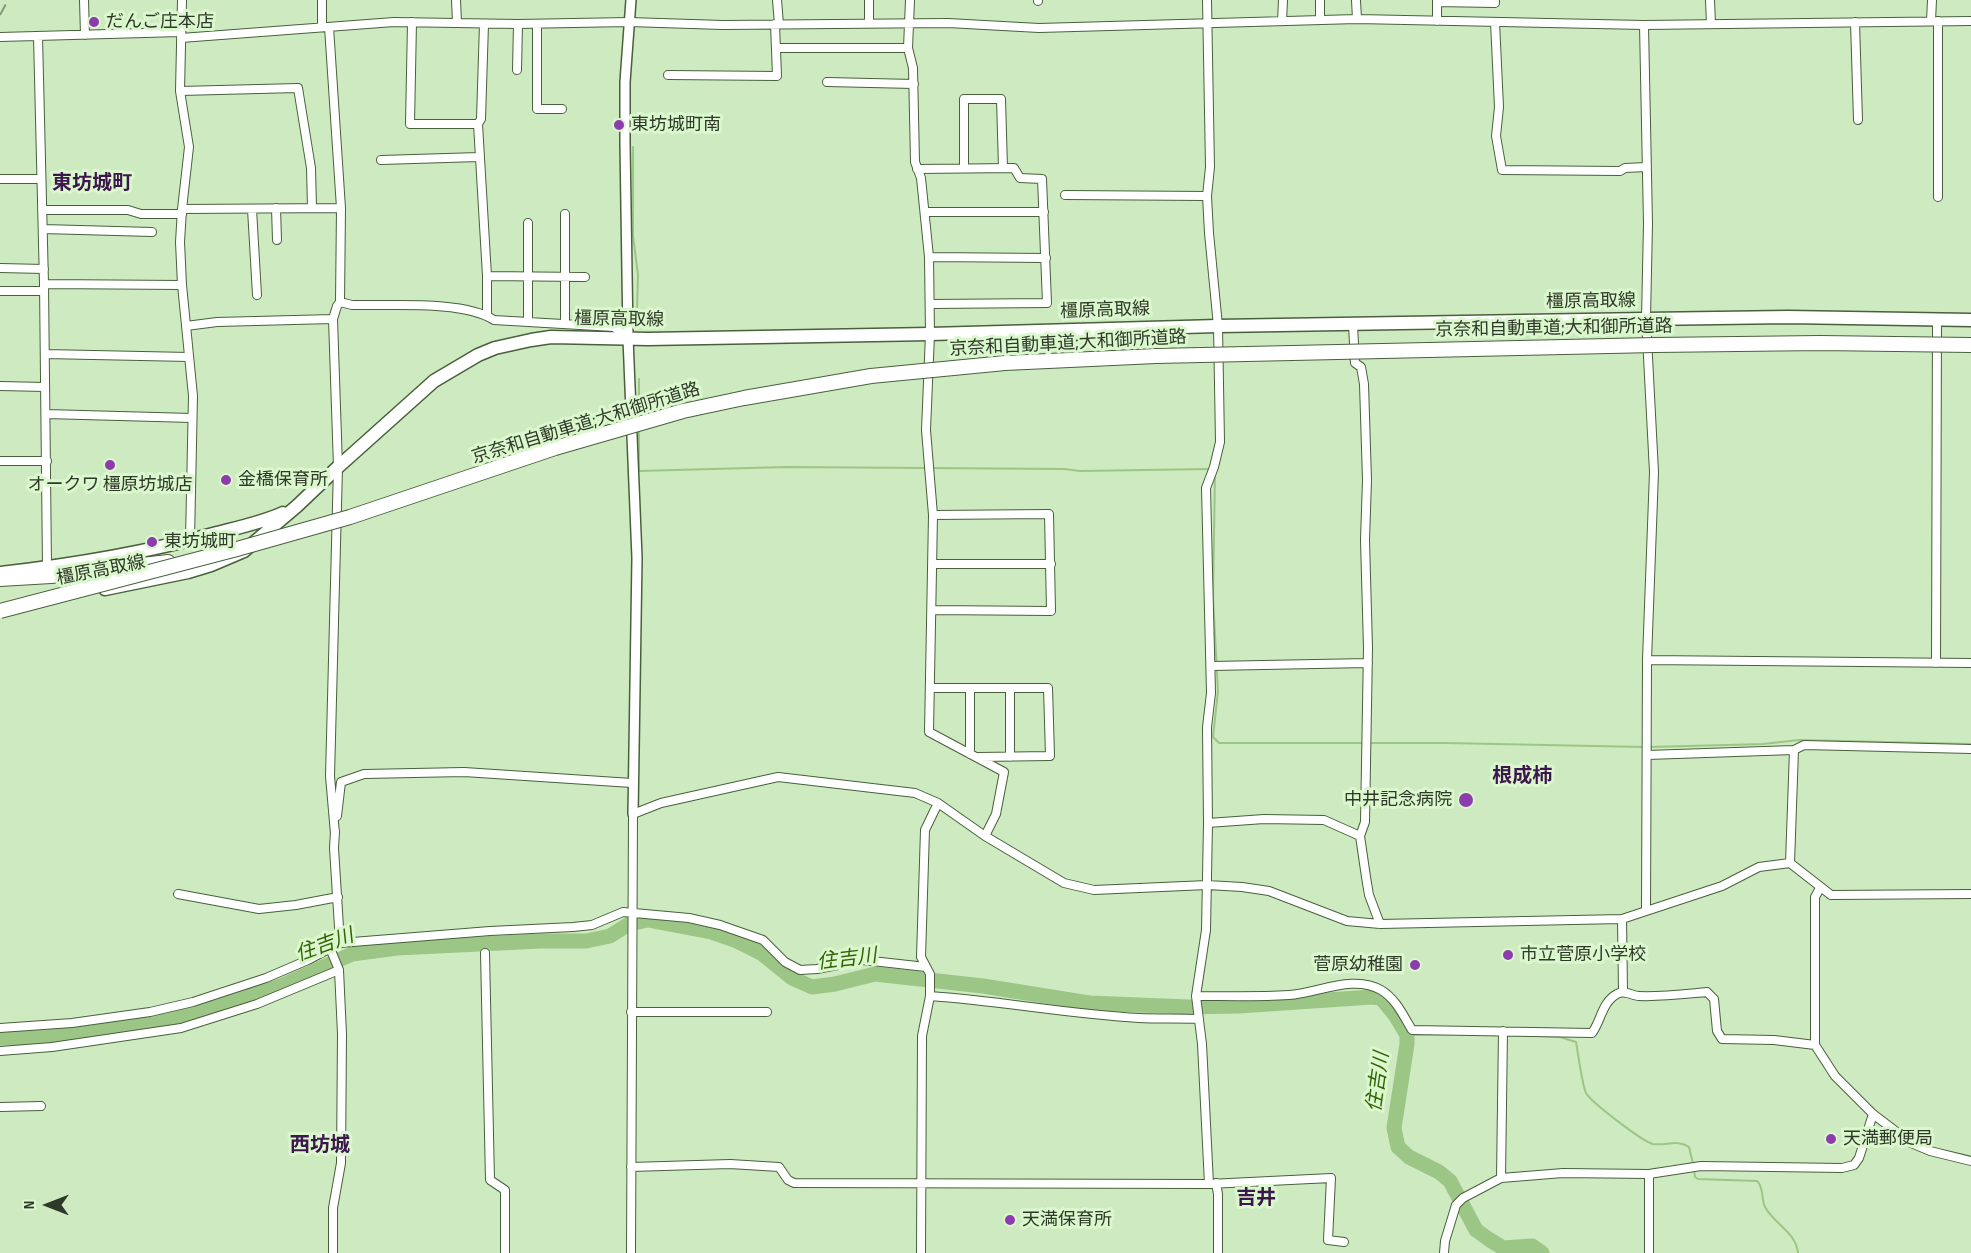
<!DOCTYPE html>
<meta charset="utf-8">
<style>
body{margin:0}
#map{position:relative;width:1971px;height:1253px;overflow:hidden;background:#ceeac0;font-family:"Sofia Sans Condensed",sans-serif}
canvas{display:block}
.north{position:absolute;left:18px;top:1175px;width:60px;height:60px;-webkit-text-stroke:4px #dbf7cd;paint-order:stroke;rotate:270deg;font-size:16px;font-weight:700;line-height:24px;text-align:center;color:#2f3929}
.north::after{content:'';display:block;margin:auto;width:21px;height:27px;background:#2f3929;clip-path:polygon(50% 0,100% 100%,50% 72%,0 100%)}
</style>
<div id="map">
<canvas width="1971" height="1253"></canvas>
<div class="north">N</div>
</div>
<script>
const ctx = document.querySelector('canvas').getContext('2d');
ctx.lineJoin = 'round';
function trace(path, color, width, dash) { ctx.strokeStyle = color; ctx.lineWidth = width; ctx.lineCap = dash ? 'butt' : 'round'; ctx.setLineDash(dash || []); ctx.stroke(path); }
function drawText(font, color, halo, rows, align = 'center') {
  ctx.font = font + ' "Sofia Sans Condensed","Noto Sans JP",sans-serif'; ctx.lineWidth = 6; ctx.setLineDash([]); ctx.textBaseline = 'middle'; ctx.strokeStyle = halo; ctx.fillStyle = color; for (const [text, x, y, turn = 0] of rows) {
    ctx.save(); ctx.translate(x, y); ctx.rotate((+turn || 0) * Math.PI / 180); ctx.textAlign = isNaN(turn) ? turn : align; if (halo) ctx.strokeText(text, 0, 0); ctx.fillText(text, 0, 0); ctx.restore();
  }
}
trace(new Path2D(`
 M633 147V236L638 275 637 311
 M639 379V418
 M639 430V471L786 467 1064 469 1080 471 1210 469
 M1215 473 1213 597 1218 691 1213 737 1219 743H1446L1644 747
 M1650 747 1763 744 1799 740 1971 744
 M1407 1035 1460 1034
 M1537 1036 1560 1037 1576 1042C1578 1052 1582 1085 1586 1093 1591 1102 1643 1142 1653 1144 1666 1146 1678 1139 1689 1147L1693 1164
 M1694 1169 1695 1177 1698 1179 1757 1181C1764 1187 1761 1199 1765 1207 1774 1224 1796 1232 1798 1253`), '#9cc685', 2);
trace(new Path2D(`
 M0 1038 48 1037 190 1015 281 986 352 954 397 948 541 941H586L610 936 629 924 648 920 711 932 737 941 761 953 792 978 812 987 835 984 875 974 983 986 1089 1003 1189 1007 1239 1006 1372 997 1381 998 1395 1015 1407 1035V1044L1394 1128 1398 1147 1409 1157 1439 1172 1450 1181 1476 1230 1490 1240 1503 1248 1532 1246 1542 1253`), '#9cc685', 15);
const minor = new Path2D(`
 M84 0 85 35
 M182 0 180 91 189 147 182 209 180 242 182 285 193 396 190 540
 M456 0 457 22
 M777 0 779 24
 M910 0 908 48 913 68 915 162 921 178 929 257 930 334 926 430 933 515 929 732 1004 772 996 814 985 836
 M1038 0V1
 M1207 0 1210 167 1207 196 1209 233 1218 326 1220 442 1214 467 1206 488 1211 693 1207 727 1208 823 1206 930 1196 996 1202 1044 1209 1184
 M1356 0 1357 19
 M1710 0 1711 24
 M1437 2 1495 3V0
 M1320 20V0
 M1282 21 1283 0
 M1437 21V0
 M1931 21 1932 0
 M1938 21V197
 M412 22 410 124H478
 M1495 22 1499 107 1496 136 1502 170 1620 171 1625 168 1646 167
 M1855 22 1858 120
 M869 23V0
 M484 24 481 119 478 124 487 276V314
 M537 24V109H562
 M1644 25 1648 223 1646 319 1654 472 1647 660 1646 910
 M322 27V0
 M329 27 341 208 340 302 337 306 333 319 338 467 330 776 335 834
 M38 36 44 284 47 567
 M0 37 181 32
 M181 38 394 22 518 24 629 22 723 25 948 23 1039 28 1357 19 1644 25 1971 21
 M776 48H908
 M517 70 518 24
 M668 75 777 76 775 24
 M827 82 914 84
 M180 91 298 88 311 168 312 208
 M381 160 479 157
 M964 168V99H1001L1003 168
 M917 169 1014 168 1020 178 1042 179 1047 303 930 304
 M0 179H41
 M1065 195 1207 196
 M276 208 277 240
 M182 209 341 208
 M252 209 257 295
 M42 210H128L141 214H182
 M925 212H1044
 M565 214V323
 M528 223V321
 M43 229 152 232
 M929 257 1046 258
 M0 268 44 269
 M487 276 585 277
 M44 284 182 285
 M0 291H44
 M340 302 352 305C390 306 464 300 494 320L614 327 628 338
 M1353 325 1355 363 1361 367 1364 384 1367 480 1365 540 1368 648 1365 822 1360 836 1366 877 1369 895 1380 924
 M186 326 217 322 333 319
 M45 354 189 357
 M0 386 45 387
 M46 414 192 418
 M0 461H47
 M933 564H1051
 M932 610 1051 611 1049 514 933 515
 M1647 660 1971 663
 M1936 663 1937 319
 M1211 666 1368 663
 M931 688H1048L1050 756 979 757
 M1010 688V757
 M970 754V688
 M1647 755 1794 750 1804 745 1971 749
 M337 816 341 782 364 774 464 772 632 783
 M1208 823 1264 819 1324 820 1360 836
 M335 831 334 848 340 943
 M1790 863 1794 750
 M1820 888 1815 897V1045L1835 1076 1873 1114 1911 1143 1930 1151 1971 1161
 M178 894 259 909 296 905 338 897
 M1622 919 1623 991
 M330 948 339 970 342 1034 341 1163 333 1208V1253
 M485 953 490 1180 505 1190V1253
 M930 996C1000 1001 1069 1014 1139 1018 1159 1019 1179 1018 1199 1019
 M1196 996C1227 996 1258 997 1289 995 1318 993 1354 974 1381 990 1396 999 1403 1015 1412 1030L1592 1033C1601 1021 1602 1002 1617 994 1624 989 1632 996 1639 996 1661 997 1685 994 1707 992L1714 999 1717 1031 1722 1039 1774 1040 1815 1045
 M631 1012H767
 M0 1028 72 1023 150 1012 193 1002 266 978 308 960 340 943 490 931 573 927 592 925 623 912 689 918 720 925 763 940 785 962 800 970 817 969 863 960 926 967
 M0 1051 52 1047 181 1028 257 1004 339 970
 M0 1107 41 1106
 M631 1167 730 1164 779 1167 788 1180 794 1183 1209 1184 1331 1178 1328 1240 1344 1242
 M1501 1178 1503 1031
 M1216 1183 1218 1194V1253
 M631 1253 633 814 661 803 778 777 915 793 938 803 985 836 1064 883 1094 890 1207 885 1242 887 1269 891 1347 921 1380 924 1622 919 1722 886 1759 867 1790 863 1831 895 1971 894
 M921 1253 922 1036 930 996V974L921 957 925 830 938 803
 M1444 1253 1445 1241 1456 1205 1463 1198 1501 1178 1563 1173 1649 1174 1701 1166 1842 1168 1854 1165 1859 1158 1873 1114
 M1649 1253V1174`);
const tertiary = new Path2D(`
 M631 0 625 82V143L628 338 637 558 633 814`);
const primary = new Path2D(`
 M0 573C72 565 143 553 213 534 236 528 261 523 283 513
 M105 589 188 572 211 565 244 551 297 506 338 467 434 381 478 355 495 348 531 340 551 337 648 339 930 334 1218 326 1646 319 1788 317 1971 320`);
const motorway = new Path2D(`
 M0 579 51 576 168 562`);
trace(minor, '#49603c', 10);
trace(tertiary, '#49603c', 12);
trace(primary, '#49603c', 15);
trace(motorway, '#49603c', 16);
trace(minor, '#fff', 8);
trace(tertiary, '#fff', 9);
trace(primary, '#fff', 12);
trace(motorway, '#fff', 14);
trace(new Path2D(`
 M0 15 8 0`), '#85997b', 2, [12, 6]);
const motorwayBridge = new Path2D(`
 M0 611 237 549 350 517 555 448 683 411 744 398 871 376 1005 363 1156 356 1655 345 1820 343 1971 345`);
trace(motorwayBridge, '#49603c', 16, []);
trace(motorwayBridge, '#fff', 14);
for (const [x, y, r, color] of [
 [94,22,6,"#8c3cac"],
 [619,125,6,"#8c3cac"],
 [110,465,6,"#8c3cac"],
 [226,480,6,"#8c3cac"],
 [152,542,6,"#8c3cac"],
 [1466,800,8,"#8c3cac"],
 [1508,955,6,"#8c3cac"],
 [1415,965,6,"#8c3cac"],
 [1831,1139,6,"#8c3cac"],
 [1010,1220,6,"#8c3cac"]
]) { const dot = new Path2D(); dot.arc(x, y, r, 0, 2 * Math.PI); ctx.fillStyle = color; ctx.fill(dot); trace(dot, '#dbf7cd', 2); }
drawText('18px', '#2f3929', '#dbf7cd', [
 ["だんご庄本店",106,22],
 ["東坊城町南",631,125],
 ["金橋保育所",238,480],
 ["オークワ 橿原坊城店",110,485,"center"],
 ["東坊城町",164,542],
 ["中井記念病院",1452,800,"right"],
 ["市立菅原小学校",1520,955],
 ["菅原幼稚園",1403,965,"right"],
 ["天満郵便局",1843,1139],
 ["天満保育所",1022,1220]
], 'left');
drawText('18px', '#2f3929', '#dbf7cd', [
 ["橿原高取線",1591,302,-1],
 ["橿原高取線",1105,311,-2],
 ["橿原高取線",619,320,1],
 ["京奈和自動車道;大和御所道路",1554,329,-1],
 ["京奈和自動車道;大和御所道路",1068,344,-3],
 ["京奈和自動車道;大和御所道路",586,424,-17],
 ["橿原高取線",101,571,-11]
]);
drawText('bold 20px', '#3c164c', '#dbf7cd', [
 ["東坊城町",92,184],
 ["根成柿",1522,777],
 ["西坊城",320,1146],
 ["吉井",1256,1199]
]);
drawText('italic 20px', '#336403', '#dbf7cd', [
 ["住吉川",325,946,-20],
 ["住吉川",847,960,-7],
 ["住吉川",1379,1082,-82]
]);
</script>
